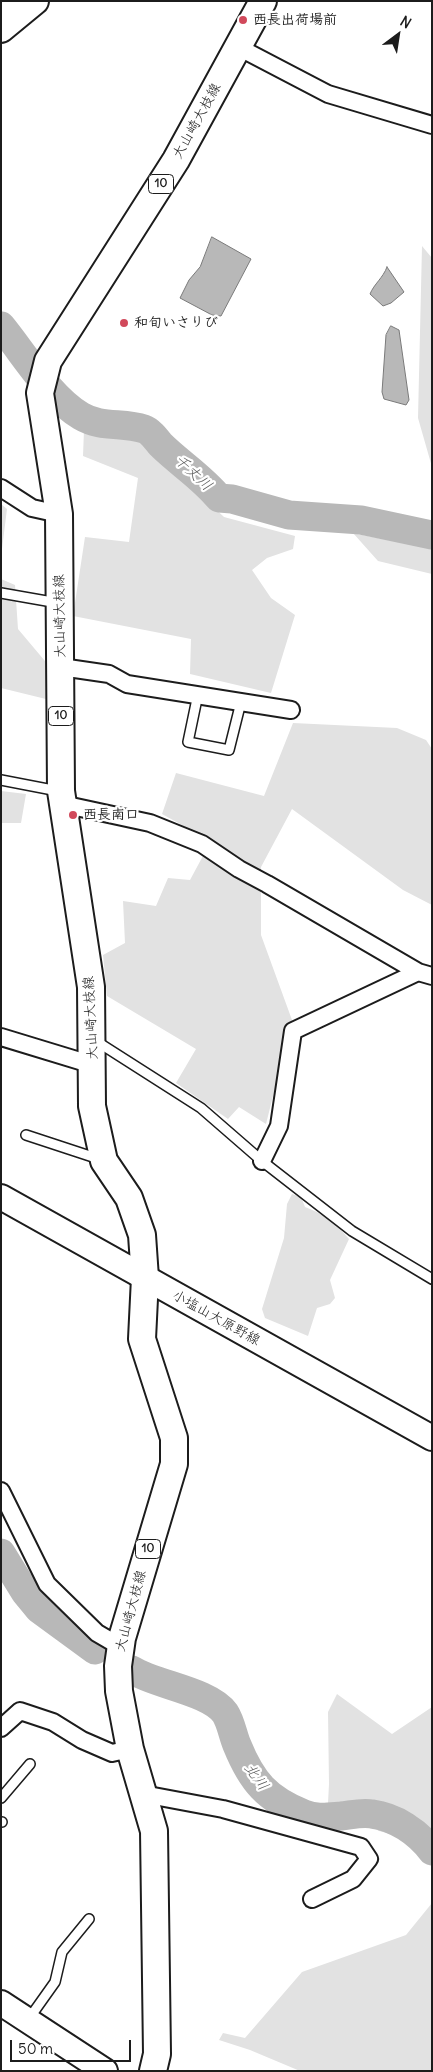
<!DOCTYPE html>
<meta charset="utf-8">
<style>
body{margin:0}
#map{position:relative;width:433px;height:2072px;overflow:hidden;background:#fff;font-family:Delius,sans-serif}
canvas{display:block}
.frame{position:absolute;inset:0;border:2px solid #1c1c1c;pointer-events:none}
.north{position:absolute;left:373px;top:10px;width:50px;height:50px;-webkit-text-stroke:4px #fff;paint-order:stroke;rotate:31deg;font-size:14px;font-weight:700;line-height:20px;text-align:center;color:#1c1c1c}
.north::after{content:'';display:block;margin:auto;width:18px;height:22px;background:#1c1c1c;clip-path:polygon(50% 0,100% 100%,50% 72%,0 100%)}
.scale{position:absolute;left:10px;top:2040px;width:121px;height:22px;box-sizing:border-box;border:2px solid #1c1c1c;border-top:0;padding-left:6px;font-size:15px;line-height:18px;white-space:nowrap;color:#1c1c1c;-webkit-text-stroke:4px #fff;paint-order:stroke}
</style>
<div id="map">
<canvas width="433" height="2072"></canvas>
<div class="frame"></div>
<div class="north">N</div>
<div class="scale">50 m</div>
</div>
<script>
const ctx = document.querySelector('canvas').getContext('2d');
ctx.lineJoin = 'round';
function fillPath(path, color) { ctx.fillStyle = color; ctx.fill(path, 'evenodd'); }
function trace(path, color, width, dash) { ctx.strokeStyle = color; ctx.lineWidth = width; ctx.lineCap = dash ? 'butt' : 'round'; ctx.setLineDash(dash || []); ctx.stroke(path); }
function drawText(font, color, halo, rows, align = 'center') {
  ctx.font = font + ' Delius,"Klee One",sans-serif'; ctx.lineWidth = 4.5; ctx.setLineDash([]); ctx.textBaseline = 'middle'; ctx.strokeStyle = halo; ctx.fillStyle = color; for (const [text, x, y, turn = 0] of rows) {
    ctx.save(); ctx.translate(x, y); ctx.rotate((+turn || 0) * Math.PI / 180); ctx.textAlign = isNaN(turn) ? turn : align; if (halo) ctx.strokeText(text, 0, 0); ctx.fillText(text, 0, 0); ctx.restore();
  }
}
fillPath(new Path2D(`
 M422 246 432 258V467L418 418Z
 M84 430 139 437 224 517 295 536 293 549 267 558 252 570 271 598 295 615 271 693 190 674 191 639 73 616 85 537 129 542 138 478 83 456Z
 M1 504 7 509 1 557Z
 M353 533 432 549V574L378 561Z
 M1 579 15 585 18 629 50 667V700L1 688Z
 M293 723 397 728 426 740 432 749V905L403 890 292 809 261 867V935L292 1020 266 1124 239 1107 228 1119 176 1083 196 1049 107 996 103 955 125 943 123 901 156 906 168 878 190 880 211 841 162 814 176 773 264 796Z
 M1 791 26 794 21 823H1Z
 M292 1194 301 1197 305 1207C324 1214 336 1224 349 1239L330 1280 335 1298 330 1304 317 1308 308 1336 265 1318 262 1309 284 1238 287 1204Z
 M337 1694 392 1734 432 1707V1845L379 1831 328 1803 329 1784 328 1712Z
 M432 1903V2071H300L250 2050 219 2040 223 2033 245 2038 302 1972 406 1935Z`), '#e2e2e2');
const water = new Path2D(`
 M212 237 251 259 221 316 212 315 180 298 189 280 200 267Z
 M387 267 404 292 391 303 383 306 370 294C374 284 383 278 387 267Z
 M391 326 399 330 409 400 406 405 384 399 382 392 386 335Z`);
fillPath(water, '#b8b8b8');
trace(water, '#7a7a7a', 1);
trace(new Path2D(`
 M1 326C24 354 50 398 81 416 101 428 123 422 144 429 150 431 156 439 160 444 179 463 202 477 219 498L232 499 289 515 361 520 432 535
 M1 1553 25 1592 39 1609 95 1650
 M132 1670C156 1685 209 1691 225 1713 231 1722 233 1736 237 1745 252 1782 267 1799 304 1814 316 1819 328 1817 341 1816 351 1815 362 1812 372 1814 395 1817 418 1832 432 1851`), '#b8b8b8', 29);
const service = new Path2D(`
 M1 593 58 603
 M198 694 188 742 229 750 241 702
 M1 780 58 791
 M96 1041 201 1108 262 1161 352 1231 432 1279
 M26 1135 99 1159
 M1 1798 30 1764
 M1 1822H2
 M28 2020 55 1982 62 1952 89 1919`);
const minor = new Path2D(`
 M238 47 328 94 432 125
 M1 488 32 508 59 514
 M61 667 109 674 127 684 291 710
 M62 804 150 823 202 844 239 869 267 884 418 972 432 976
 M1 1037 93 1065
 M262 1161 279 1126 293 1031 418 972
 M1 1491 47 1584 97 1633 121 1647
 M1 1728 20 1711 53 1722 82 1740 112 1753 130 1749
 M143 1794 223 1809 361 1847 369 1859 353 1879 312 1899`);
const secondary = new Path2D(`
 M1 1197 432 1438
 M1 2003 105 2071`);
const primary = new Path2D(`
 M1 2 3 1
 M1 29 35 1
 M153 2071 157 2054 154 1831 130 1749 119 1691 118 1666 122 1638 174 1464V1438L142 1339 145 1278 142 1235 129 1198 104 1161 92 1106 91 987 61 791 59 514 40 393 48 361 176 160 263 1`);
trace(service, '#1c1c1c', 12);
trace(minor, '#1c1c1c', 20);
trace(secondary, '#1c1c1c', 28);
trace(primary, '#1c1c1c', 30);
trace(service, '#fff', 9);
trace(minor, '#fff', 16);
trace(secondary, '#fff', 24);
trace(primary, '#fff', 26);
for (const [x, y, r, color] of [
 [243,20,5,"#d1495b"],
 [124,323,5,"#d1495b"],
 [73,815,5,"#d1495b"]
]) { const dot = new Path2D(); dot.arc(x, y, r, 0, 2 * Math.PI); ctx.fillStyle = color; ctx.fill(dot); trace(dot, '#fff', 2); }
for (const [x, y, w] of [
 [161,184,25],
 [61,716,25],
 [148,1549,25]
]) { const box = new Path2D(); box.roundRect(x - w / 2, y - 9.5, w, 19, 4); ctx.fillStyle = '#fff'; ctx.fill(box); trace(box, '#1c1c1c', 1); }
drawText('bold 12px', '#1c1c1c', null, [
 ["10",161,184],
 ["10",61,716],
 ["10",148,1549]
]);
drawText('bold 14px', '#1c1c1c', '#fff', [
 ["西長出荷場前",253,20],
 ["和旬いさりび",134,323],
 ["西長南口",83,815]
], 'left');
drawText('14px', '#1c1c1c', '#fff', [
 ["大山崎大枝線",197,121,-61],
 ["大山崎大枝線",60,616,-91],
 ["大山崎大枝線",91,1018,-93],
 ["小塩山大原野線",216,1318,29],
 ["大山崎大枝線",131,1611,-75]
]);
drawText('italic 15px', '#5a5a5a', '#fff', [
 ["千丈川",193,473,43],
 ["北川",256,1777,54]
]);
</script>
